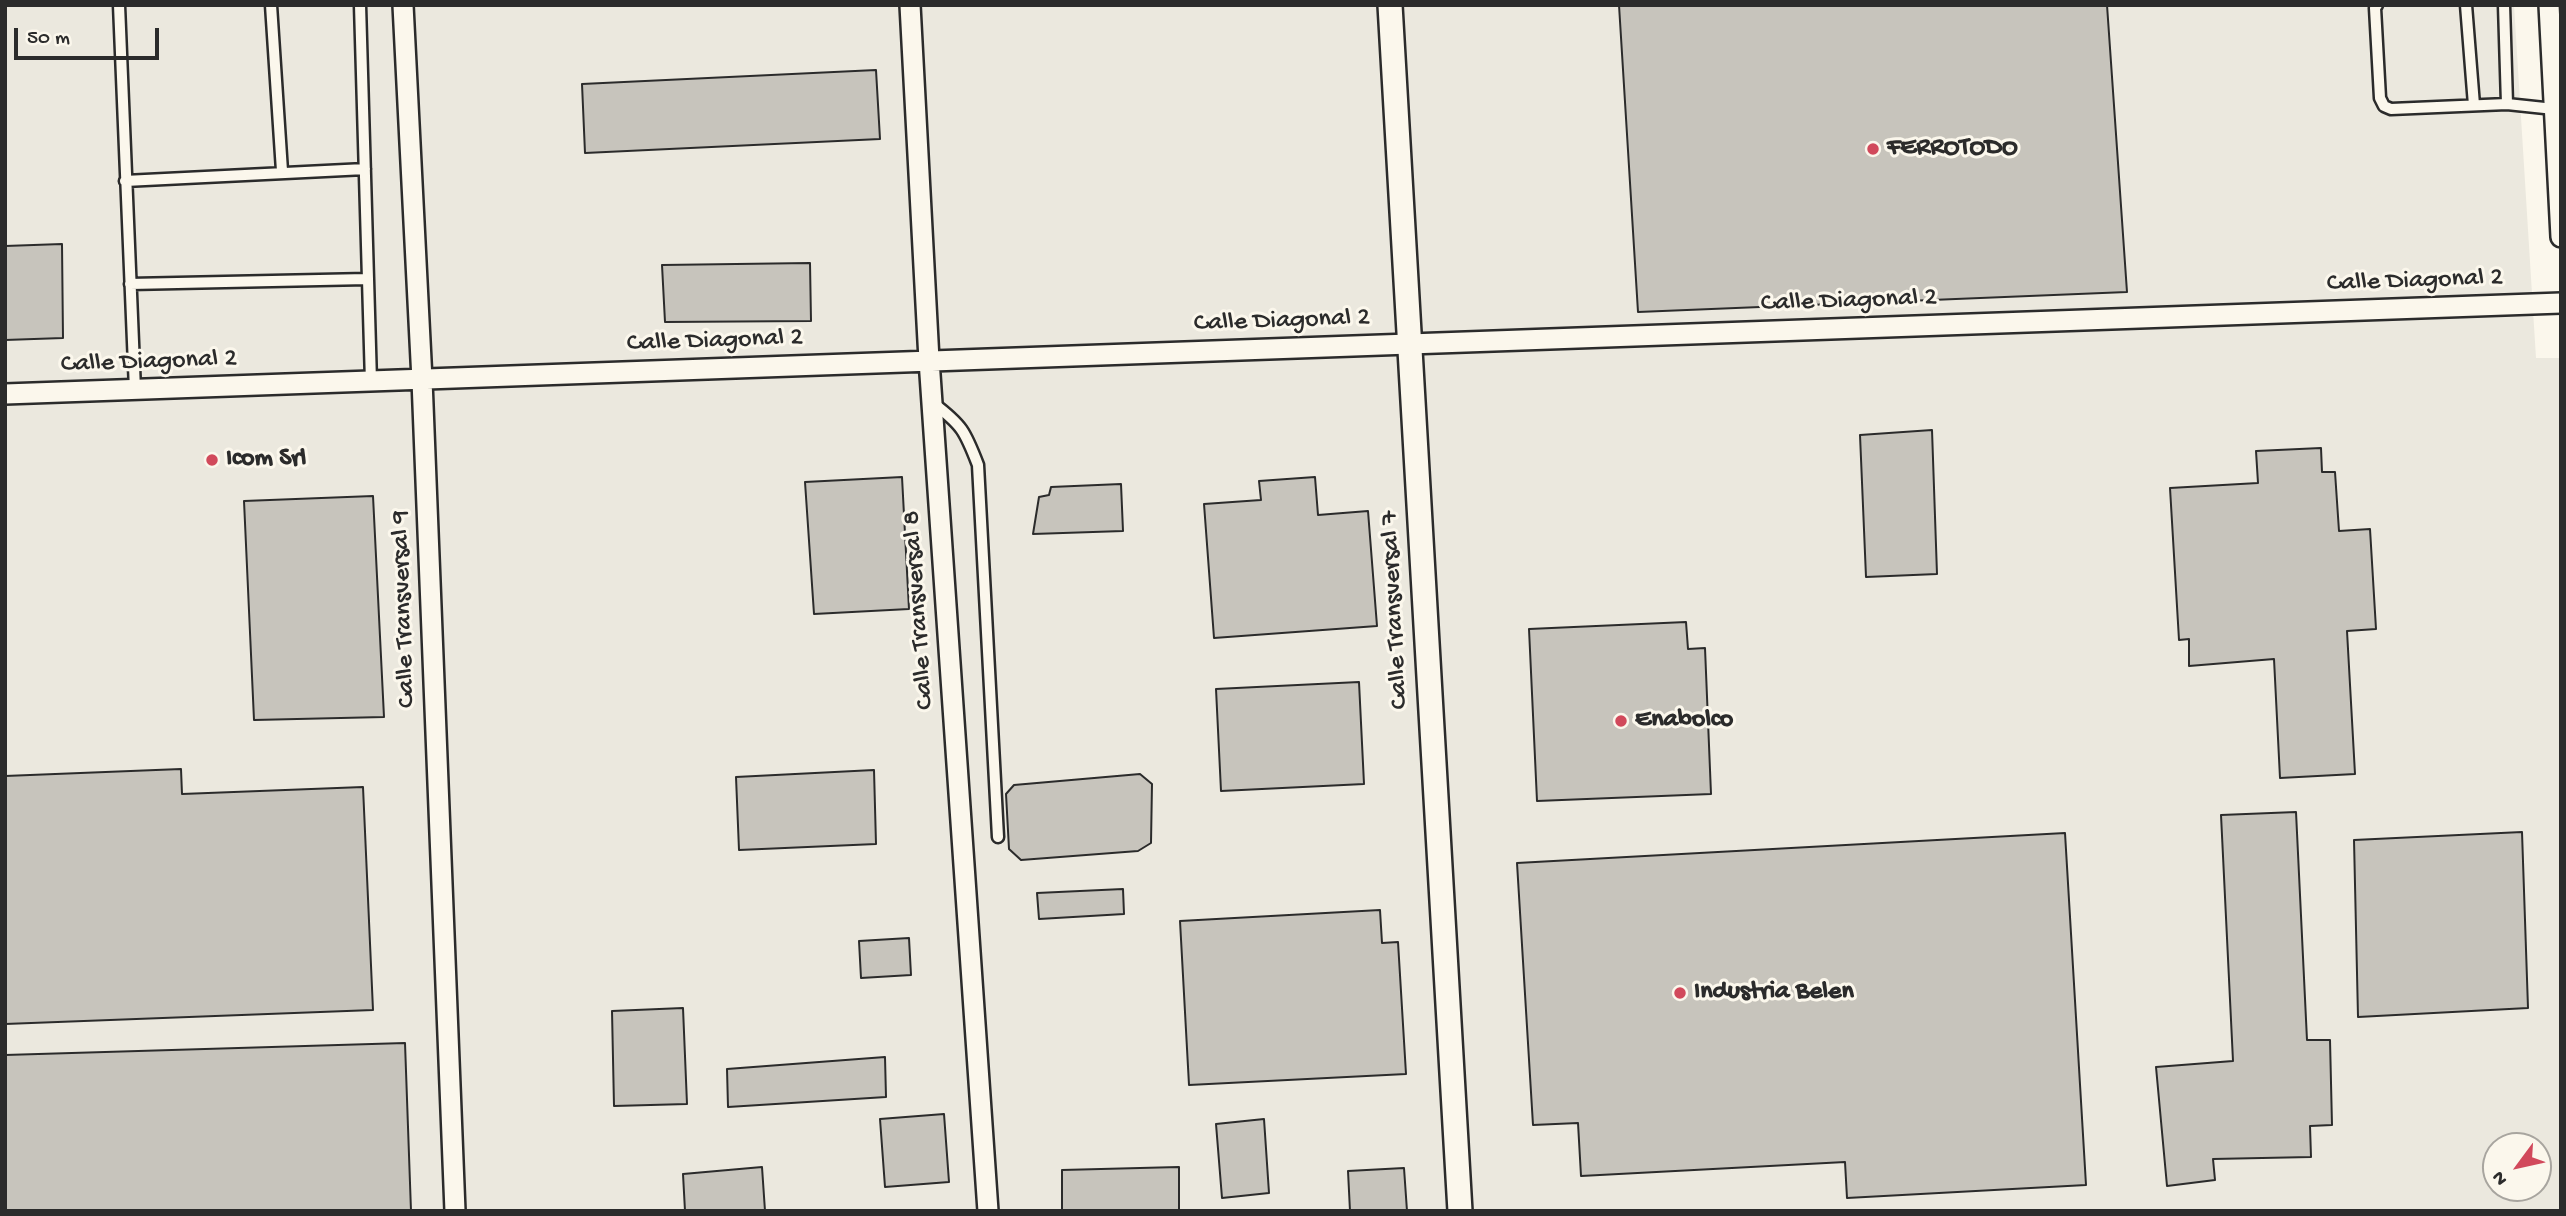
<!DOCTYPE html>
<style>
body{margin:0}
#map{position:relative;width:2566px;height:1216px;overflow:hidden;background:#fbf7ec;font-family:"Gochi Hand",sans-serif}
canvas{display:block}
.frame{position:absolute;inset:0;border:7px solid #2b2b2b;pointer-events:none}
.north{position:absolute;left:2482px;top:1132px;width:70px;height:70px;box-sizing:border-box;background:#fbf7ec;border:2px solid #a8a59f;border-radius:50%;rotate:237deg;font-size:19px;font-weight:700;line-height:28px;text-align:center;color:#2b2b2b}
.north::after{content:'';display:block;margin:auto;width:24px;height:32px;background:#d1495b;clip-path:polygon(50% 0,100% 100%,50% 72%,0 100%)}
.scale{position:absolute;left:14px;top:28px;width:145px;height:32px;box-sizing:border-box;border:4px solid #2b2b2b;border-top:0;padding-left:9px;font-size:21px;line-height:24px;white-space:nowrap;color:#2b2b2b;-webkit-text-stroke:5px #fbf7ec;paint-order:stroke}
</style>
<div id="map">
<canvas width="2566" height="1216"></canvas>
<div class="frame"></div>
<div class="north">N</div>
<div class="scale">50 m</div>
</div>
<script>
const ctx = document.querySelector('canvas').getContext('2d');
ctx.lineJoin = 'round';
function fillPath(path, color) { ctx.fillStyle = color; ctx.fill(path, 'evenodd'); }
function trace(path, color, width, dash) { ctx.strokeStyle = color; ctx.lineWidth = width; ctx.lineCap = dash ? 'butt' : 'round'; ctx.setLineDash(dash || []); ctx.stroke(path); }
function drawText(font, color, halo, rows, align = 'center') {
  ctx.font = font + ' "Gochi Hand",sans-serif'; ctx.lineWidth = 6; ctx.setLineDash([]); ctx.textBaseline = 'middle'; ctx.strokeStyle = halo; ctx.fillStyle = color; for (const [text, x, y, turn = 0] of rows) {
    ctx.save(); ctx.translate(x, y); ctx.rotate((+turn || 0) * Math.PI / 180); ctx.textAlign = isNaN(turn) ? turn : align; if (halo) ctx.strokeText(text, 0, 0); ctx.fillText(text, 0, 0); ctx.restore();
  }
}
fillPath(new Path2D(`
 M5 5H2514L2536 358H2561V1211H5ZM2496 1146H2538V1188H2496Z`), '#ebe8de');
const building = new Path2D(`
 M1619 5H2107L2127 292 1638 312Z
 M876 70 880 139 585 153 582 84Z
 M62 244 63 338 5 340V246Z
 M810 263 811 321 665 322 662 265Z
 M1932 430 1937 574 1866 577 1860 435Z
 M2321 448 2322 472H2335L2339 531 2370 529 2376 629 2347 631 2355 774 2280 778 2274 659 2189 666V639L2179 640 2170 488 2258 483 2256 451Z
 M902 477 909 609 814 614 805 482Z
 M1315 477 1318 515 1368 511 1377 626 1214 638 1204 504 1261 500 1259 481Z
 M1121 484 1123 531 1033 534 1039 497 1049 495 1051 487Z
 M373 496 384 717 254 720 244 501Z
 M1686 622 1688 649 1705 648 1711 794 1537 801 1529 629Z
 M1359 682 1364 784 1221 791 1216 689Z
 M181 769 182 794 363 787 373 1010 5 1024V776Z
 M874 770 876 844 739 850 736 777Z
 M1140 774 1152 784 1151 843 1138 851 1021 860 1009 849 1006 794 1014 785Z
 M2296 812 2307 1040H2330L2332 1125 2310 1126 2311 1157 2213 1159 2215 1180 2167 1186 2156 1067 2233 1061 2221 815Z
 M2522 832 2528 1008 2358 1017 2354 840Z
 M2065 833 2086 1185 1847 1198 1845 1162 1581 1176 1578 1123 1533 1125 1517 863Z
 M1123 889 1124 914 1039 919 1037 893Z
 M1380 910 1382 943 1398 942 1406 1074 1189 1085 1180 921Z
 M909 938 911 975 861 978 859 941Z
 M683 1008 687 1104 614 1106 612 1011Z
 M405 1043 411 1211H5V1055Z
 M885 1057 886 1097 728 1107 727 1069Z
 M944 1114 949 1182 885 1187 880 1119Z
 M1264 1119 1269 1193 1222 1198 1216 1124Z
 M762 1167 765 1211H685L683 1174Z
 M1179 1167V1211H1062V1170Z
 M1404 1168 1407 1211H1350L1348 1171Z`);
fillPath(building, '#c7c4bc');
trace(building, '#2b2b2b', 2);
const service = new Path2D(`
 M119 5 135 390
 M271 5 282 171
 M360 5 371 382
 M2377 5 2375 8 2380 98 2384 106 2391 109 2507 104 2554 109
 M2466 5 2474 105
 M2504 5 2507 104
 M125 181 365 169
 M130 284 367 279
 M933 403C962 425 965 431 978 465L998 837`);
const minor = new Path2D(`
 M403 5 422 380 455 1211
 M910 5 929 360 988 1211
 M2549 5 2561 237
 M5 394 2561 303`);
const tertiary = new Path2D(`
 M1390 5 1460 1211`);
trace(service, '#2b2b2b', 15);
trace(minor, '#2b2b2b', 24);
trace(tertiary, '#2b2b2b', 28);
trace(service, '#fbf7ec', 10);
trace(minor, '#fbf7ec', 19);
trace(tertiary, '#fbf7ec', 23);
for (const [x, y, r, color] of [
 [1873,149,7,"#d1495b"],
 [212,460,7,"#d1495b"],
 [1621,721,7,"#d1495b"],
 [1680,993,7,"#d1495b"]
]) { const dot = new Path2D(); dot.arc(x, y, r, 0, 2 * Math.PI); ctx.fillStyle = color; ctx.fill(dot); trace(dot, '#fbf7ec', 2.5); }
drawText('bold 26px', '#2b2b2b', '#fbf7ec', [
 ["FERROTODO",1887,149],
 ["Icom Srl",226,460],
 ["Enabolco",1635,721],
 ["Industria Belen",1694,993]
], 'left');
drawText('26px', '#2b2b2b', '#fbf7ec', [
 ["Calle Diagonal 2",2415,282,-2],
 ["Calle Diagonal 2",1849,302,-2],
 ["Calle Diagonal 2",1282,322,-2],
 ["Calle Diagonal 2",715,342,-2],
 ["Calle Diagonal 2",149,363,-2],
 ["Calle Transversal 9",405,609,-92],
 ["Calle Transversal 8",920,610,-94],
 ["Calle Transversal 7",1396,610,-93]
]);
</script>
